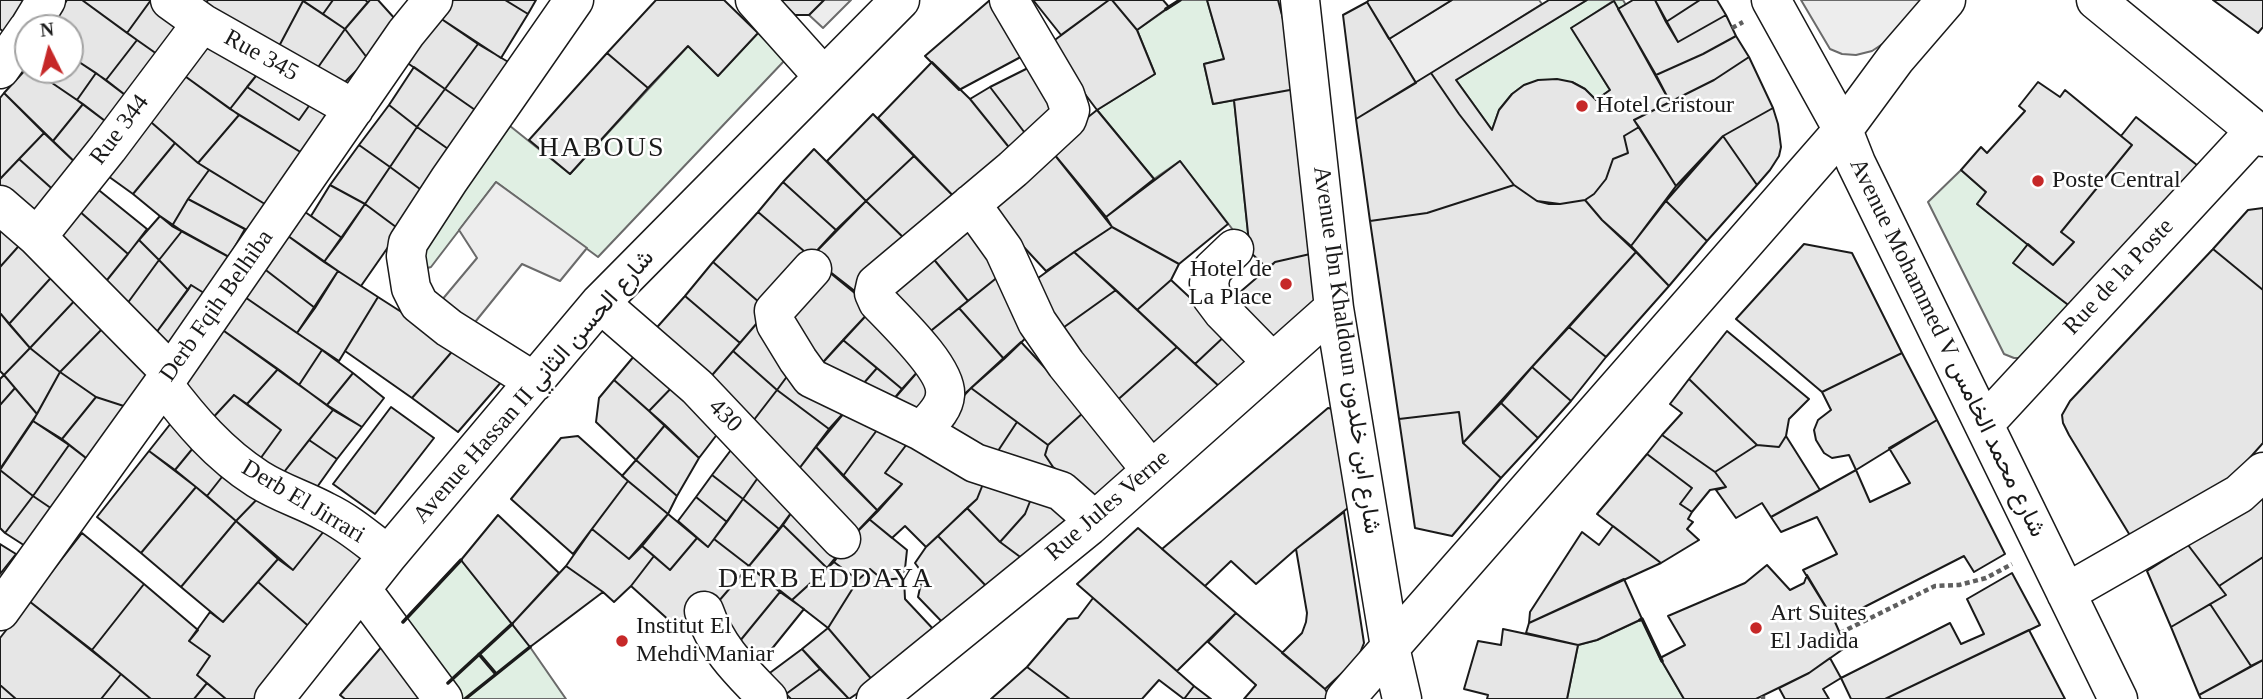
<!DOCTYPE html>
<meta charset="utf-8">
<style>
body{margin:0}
#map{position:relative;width:2263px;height:699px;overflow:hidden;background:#fff;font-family:"Times New Roman",serif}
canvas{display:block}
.north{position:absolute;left:14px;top:14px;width:70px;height:70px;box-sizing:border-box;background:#fff;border:2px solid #a3a3a3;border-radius:50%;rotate:354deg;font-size:19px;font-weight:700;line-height:28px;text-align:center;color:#1a1a1a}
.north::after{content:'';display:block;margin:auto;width:24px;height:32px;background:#c62828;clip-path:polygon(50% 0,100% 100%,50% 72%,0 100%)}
</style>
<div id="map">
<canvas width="2263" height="699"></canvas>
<div class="north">N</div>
</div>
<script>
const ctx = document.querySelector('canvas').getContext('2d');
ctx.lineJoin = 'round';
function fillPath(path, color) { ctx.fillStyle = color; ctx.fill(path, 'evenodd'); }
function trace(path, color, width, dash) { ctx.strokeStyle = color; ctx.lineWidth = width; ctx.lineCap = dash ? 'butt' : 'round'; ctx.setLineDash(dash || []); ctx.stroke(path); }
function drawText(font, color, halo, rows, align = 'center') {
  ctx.font = font + ' "Times New Roman",Vazirmatn,serif'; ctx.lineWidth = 5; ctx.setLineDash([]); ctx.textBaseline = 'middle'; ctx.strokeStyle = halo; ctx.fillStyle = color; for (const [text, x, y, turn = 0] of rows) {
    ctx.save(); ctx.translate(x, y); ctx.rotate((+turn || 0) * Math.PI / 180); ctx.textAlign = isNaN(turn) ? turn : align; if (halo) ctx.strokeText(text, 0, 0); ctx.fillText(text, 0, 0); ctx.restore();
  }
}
const green = new Path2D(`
 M1180 0H1207L1224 59 1204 64 1213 104 1234 100 1250 252 1180 161 1154 179 1097 110 1155 74 1137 30Z
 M1587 0H1623L1626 5 1618 9 1613 1 1572 28 1610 90 1596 100 1585 89 1572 82 1524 85 1512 94 1499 110 1492 130 1456 80Z
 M758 33 785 60 598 257 496 182 431 267 424 269 420 250 510 126 570 174 688 46 718 75Z
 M1961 170 1986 192 1977 204 2028 244 2014 263 2071 307 2021 358H2014L2004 354 1928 202Z
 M461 560 530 647 566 699H455L399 626Z
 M1642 619 1660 658 1684 699H1567L1578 645 1597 640Z`);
fillPath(green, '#e0efe3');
trace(green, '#6a6a6a', 2);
const parking = new Path2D(`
 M824 0H851L823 28 809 15Z
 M1452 0H1539L1542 4 1416 83 1389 39Z
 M1801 0H1921L1884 43 1872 51 1856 55 1842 54 1830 49Z
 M496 182 587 248 560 281 522 264 463 337 431 313 477 258 459 230Z`);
fillPath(parking, '#ededed');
trace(parking, '#6a6a6a', 2);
const building = new Path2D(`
 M0 0H23L34 8 12 38 0 29Z
 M67 0H82L137 40 106 80 70 56V28H48Z
 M82 0H151L127 33Z
 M151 0H158L190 23 164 59 127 33Z
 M208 0H302L303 1 277 50 203 6Z
 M302 0H333L323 14Z
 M333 0H365L368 2 345 29 323 14Z
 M370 0H378L405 30 368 59 345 29Z
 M453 0H505L528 14 501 58 440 18Z
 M505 0H536L528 14Z
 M656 0H724L758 33 718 76 688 46 648 88 607 53Z
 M780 0H824L809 15H795Z
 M990 0 1030 52 959 90 925 56Z
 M1033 0H1109L1061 35Z
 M1109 0H1112L1137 30 1155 74 1097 110 1048 45Z
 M1112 0H1163L1169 7 1137 30Z
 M1207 0H1278L1301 88 1213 104 1204 64 1224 59Z
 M1369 0H1452L1389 39 1367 2Z
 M1549 0H1587L1456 80 1492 130 1499 110 1512 94 1524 85 1538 80 1557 79 1572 82 1585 89 1596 100 1610 90 1571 28 1614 1 1670 102 1634 120 1639 127 1624 136 1628 153 1613 159 1606 179 1594 194 1585 200 1560 204 1537 201 1514 185 1459 114 1431 73Z
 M1633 0H1655L1678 42 1726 15 1736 36 1703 54 1656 75 1618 9Z
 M1655 0H1700L1666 22Z
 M1700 0H1717L1726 15 1678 42 1666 22Z
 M2213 0H2263V27L2258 33Z
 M303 1 345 29 314 73 277 50Z
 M1367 2 1416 83 1356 119 1343 15Z
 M440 18 478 44 445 89 406 62Z
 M345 29 368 59 340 87 314 73Z
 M1736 36 1749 57 1714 80 1670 102 1656 75 1703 54Z
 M212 37 264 66 230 109 182 74Z
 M137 40 164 59 133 101 106 80Z
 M478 44 515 66 478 112 445 89Z
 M607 53 648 88 570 174 529 140Z
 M70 56 96 73 77 100 33 70H70Z
 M1749 57 1773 108 1723 136 1676 186 1634 120 1714 80Z
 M932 62 970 99 1016 156 961 204 878 118Z
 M1036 64 1064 112 1031 141 990 87Z
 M264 66 316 96 299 120 247 87Z
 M28 67V70H33L83 104 53 141 4 93Z
 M414 67 445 89 417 127 389 105Z
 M96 73 133 101 113 127 77 100Z
 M1431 73 1459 114 1514 185 1427 213 1370 221 1356 119Z
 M182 74 239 115 198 163 144 116Z
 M2038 82 2060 97 2065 90 2132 145 2061 232 2074 242 2053 265 1977 204 1986 192 1961 170 1981 147 1987 153 2025 111 2019 106Z
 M247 87 299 120 316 96 345 113 312 159 230 109Z
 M990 87 1031 141 1016 156 970 99Z
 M1301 88 1319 252 1275 262 1268 269 1250 252 1234 100Z
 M445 89 478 112 451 151 417 127Z
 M4 93 44 133 0 179V98Z
 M83 104 113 127 81 168 53 141Z
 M389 105 417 127 390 167 359 145Z
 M1773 108 1778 124 1781 147 1779 156 1770 170 1757 185 1723 136Z
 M1097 110 1154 179 1106 217 1049 148Z
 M873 114 914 156 866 201 827 161Z
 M239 115 312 159 273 209 198 163Z
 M144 116 175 143 133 194 101 171Z
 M2136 117 2202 169 2071 307 2013 263 2028 244 2053 265 2074 242 2061 232 2132 145 2121 136Z
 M417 127 451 151 424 192 390 167Z
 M1639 127 1676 186 1631 246 1602 220 1585 200 1594 194 1606 179 1613 159 1628 153 1624 136Z
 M44 133 81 168 59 195 19 159Z
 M1723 136 1757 185 1707 241 1666 201Z
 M175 143 198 163 209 170 188 199 172 226 133 194Z
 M359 145 390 167 365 204 330 185Z
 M1049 148 1112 227 1046 271 984 204Z
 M814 149 866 201 836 230 783 182Z
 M914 156 961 204 911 245 866 201Z
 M19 159 59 195 36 226 0 193V179Z
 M1180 161 1228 224 1179 264 1112 227 1106 217Z
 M390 167 424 192 400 230 365 204Z
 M209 170 273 209 256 235 188 199Z
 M783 182 836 230 811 257 758 212Z
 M330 185 365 204 342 238 311 216Z
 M1514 185 1537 201 1549 204H1560L1585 200 1602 220 1636 252 1463 443 1459 412 1399 419 1370 221 1427 213Z
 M95 187 147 229 128 254 78 210Z
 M188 199 245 229 229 257 172 226Z
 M866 201 911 245 856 292 811 257Z
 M1666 201 1707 241 1669 286 1631 246Z
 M365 204 400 230 361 286 324 262Z
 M298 207 342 238 324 262 281 231Z
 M2263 208V290L2213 249 2248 210Z
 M78 210 128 254 103 285 57 237Z
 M758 212 811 257 768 310 713 262Z
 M160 216 182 231 159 260 139 240Z
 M0 218 25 239 0 267Z
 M970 218 999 276 968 301 927 251Z
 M1112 227 1179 264 1171 280 1137 310 1074 252Z
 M182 231 229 257 212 298 191 285 188 290 159 260Z
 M281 231 338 271 315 308 258 264Z
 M25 239 58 270 9 324 0 313V267Z
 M139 240 159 260 124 308 103 285Z
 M1804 244 1852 253 1902 353 1822 392 1736 319Z
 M2213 249 2263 290V443L2231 479 2134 542 2069 435 2063 423 2062 415 2070 401Z
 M927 251 968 301 922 338 881 290Z
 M1074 252 1116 290 1060 330 1034 281Z
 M1319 252 1326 302 1276 346 1232 299 1275 262Z
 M1636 252 1669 286 1606 357 1569 327Z
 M159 260 188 290 153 337 124 308Z
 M713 262 768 310 740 343 685 296Z
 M258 264 315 308 297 333 239 293Z
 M823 267 873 308 816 370 779 318Z
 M58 270 79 296 30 348 9 324Z
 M338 271 378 297 339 361 297 333Z
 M999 276 1032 332 1004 359 959 308Z
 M1171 280 1228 333 1195 364 1137 310Z
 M191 285 212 298 173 357 153 337Z
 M1116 290 1177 347 1113 404 1060 330Z
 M239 293 322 350 299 385 217 326Z
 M79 296 106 325 60 372 30 348Z
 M685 296 740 343 707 381 651 334Z
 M378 297 456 347 412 398 345 351Z
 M873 308 920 369 902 389 843 340Z
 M959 308 1004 359 961 397 922 338Z
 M0 313 30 348 4 375 0 371Z
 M764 315 794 367 777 390 733 351Z
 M106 325 160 374 133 409 96 397 60 372Z
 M217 326 278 369 247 404 234 395 208 423 176 384Z
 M1569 327 1606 357 1571 401 1532 367Z
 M1727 331 1809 399 1789 419 1786 436 1779 447 1757 445 1689 379Z
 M1228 333 1256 359 1222 389 1195 364Z
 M843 340 877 368 856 392 816 370Z
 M1021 342 1085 411 1048 445 971 388Z
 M456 347 503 380 458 432 412 398Z
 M1177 347 1222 389 1153 454 1113 404Z
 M30 348 60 372 37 414 4 375Z
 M640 349 679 380 649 411 614 380Z
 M322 350 353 373 327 405 299 385Z
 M733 351 777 390 750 425 707 381Z
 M1902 353 1937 420 1856 470 1849 455 1832 458 1824 453 1816 440 1814 430 1818 420 1831 410 1822 392Z
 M794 367 849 407 829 429 777 390Z
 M1532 367 1571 401 1538 438 1501 403Z
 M877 368 902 389 888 406 856 392Z
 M278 369 333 410 277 481 255 466 281 430 247 404Z
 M920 369 933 407 919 422 888 406Z
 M60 372 96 397 62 439 33 421Z
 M353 373 384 398 362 427 327 405Z
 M4 375 15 388 0 405V379Z
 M1689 379 1757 445 1715 472 1662 435 1682 413 1670 404Z
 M614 380 665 425 636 460 596 422 599 398Z
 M679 380 725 424 699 458 649 411Z
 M15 388 37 414 0 469V405Z
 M971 388 1017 422 992 460 931 431Z
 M777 390 829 429 795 474 750 425Z
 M234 395 281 430 255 466 208 423Z
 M96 397 133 409 95 465 62 439Z
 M1501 403 1538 438 1501 478 1463 443Z
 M391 407 434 438 375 514 333 484Z
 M849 407 880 426 843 476 816 447Z
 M1328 408 1342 411 1358 500 1296 549 1256 584 1231 561 1205 586 1162 549Z
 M333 410 362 427 337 459 309 440Z
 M1085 411 1135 467 1097 502 1053 467 1045 455 1048 445Z
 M1459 412 1463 443 1501 478 1452 536 1415 528 1399 419Z
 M175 418 198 442 175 470 149 451Z
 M1937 420 2005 554 1974 572 1964 556 1835 622 1803 570 1837 554 1817 517 1781 532 1771 517 1856 470 1870 502 1910 483 1889 448Z
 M33 421 69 445 33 496 0 470Z
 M1017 422 1048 445 1045 455 1053 467 1032 473 992 460Z
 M665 425 699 458 677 496 636 460Z
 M880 426 910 440 885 473 902 484 878 511 843 476Z
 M1662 435 1715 472 1726 487 1710 490 1692 512 1680 504 1692 488 1647 454Z
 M578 436 628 481 573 554 511 499 561 438Z
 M1786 436 1820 490 1771 517 1762 503 1736 518 1716 490 1726 487 1715 472 1757 445 1779 447Z
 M309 440 337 459 310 497 277 481Z
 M910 440 985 479 977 499 926 547 905 526 892 538 869 519 902 484 885 473Z
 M198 442 229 468 207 496 175 470Z
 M737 442 764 469 743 499 712 475Z
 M69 445 95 465 61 515 33 496Z
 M816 447 878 511 849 540 795 474Z
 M149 451 196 487 141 553 97 517Z
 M1647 454 1692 488 1680 504 1692 512 1688 519 1693 522 1687 529 1699 540 1661 563 1597 514Z
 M636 460 677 496 668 514 622 476Z
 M229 468 265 491 236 521 207 496Z
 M764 469 799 502 779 529 743 499Z
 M0 470 33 496 5 533 0 528Z
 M712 475 743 499 727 522 696 497Z
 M985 479 1035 489 1025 514 1000 542 967 508 977 499Z
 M628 481 668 514 629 559 592 529Z
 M196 487 236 521 181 587 141 553Z
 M1035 489 1074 517 1023 559 1000 542 1025 514Z
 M265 491 332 521 293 570 236 521Z
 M2263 495V557L2219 586 2188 545Z
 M33 496 61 515 33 551 5 533Z
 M696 497 727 522 708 547 678 521Z
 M743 499 779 529 749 566 714 539Z
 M799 502 841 551 827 568 783 525Z
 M967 508 1000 542 1023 559 988 588 938 536Z
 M1344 512 1364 643 1358 658 1325 689 1282 653 1302 633 1306 622 1307 613 1296 549Z
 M668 514 697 538 670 570 642 546Z
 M498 515 559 573 512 624 461 560Z
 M869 519 907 550 904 578 883 580 870 569 858 580 834 562 849 540Z
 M236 521 278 559 223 622 181 587Z
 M332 521 372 557 313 630 258 582 278 559 293 570Z
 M783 525 827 568 792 600 749 566Z
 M1613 526 1661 563 1529 623 1530 612 1582 532 1599 545Z
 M1138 528 1236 613 1177 671 1077 584Z
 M592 529 629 559 642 546 654 556 631 586 614 602 603 592 566 566Z
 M82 533 144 584 92 650 29 601Z
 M938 536 988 588 945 625 918 597 923 574 915 563 926 547Z
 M697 538 708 547 714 539 749 566 718 602 704 599 682 632 631 586 654 556 670 570Z
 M0 544 16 554 0 574Z
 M2188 545 2226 595 2171 627 2147 571Z
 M2263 557V660L2251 666 2210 604 2226 595 2219 586Z
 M834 562 858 580 828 628 792 600Z
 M1767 565 1790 590 1804 583 1807 575 1835 622 1846 647 1809 673 1756 699H1684L1660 658 1685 645 1668 616 1745 583Z
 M566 566 603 592 530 647 512 624Z
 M749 566 780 592 735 647 718 602Z
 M870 569 883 580 904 578 905 599 935 631 874 682 828 628 858 580Z
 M2012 573 2040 625 1885 699H1851L1841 678 1950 623 1961 644 1984 634 1967 599Z
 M1624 579 1642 619 1597 640 1578 645 1526 633 1529 623Z
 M258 582 313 630 258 699H226L197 675 210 656 189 641 210 612 223 622Z
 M144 584 198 630 189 641 210 656 197 675 207 683 194 699H151L92 650Z
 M780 592 804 609 754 671 735 647Z
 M1093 598 1194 686 1184 699 1159 680 1142 699H1070L1027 667 1068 619 1078 618Z
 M29 601 121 674 101 699H16L0 685V638Z
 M2210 604 2251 666 2199 695 2171 627Z
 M1236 613 1325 689 1331 699H1244L1256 685 1208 642Z
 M828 628 874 682 849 699 802 649Z
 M1503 629 1578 645 1567 699H1487L1488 695 1464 689 1478 641 1501 645Z
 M2029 630 2065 699H1885Z
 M390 637 435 699H345L340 695Z
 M802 649 820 669 786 694 767 675Z
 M1830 658 1841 678 1823 689 1829 699H1785L1779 688 1809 673Z
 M2263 660V699H2201L2199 695Z
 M1027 667 1070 699H991Z
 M820 669 849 699H791L786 694Z
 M121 674 151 699H101Z
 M207 683 226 699H194Z
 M0 685 16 699H0Z
 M1194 686 1211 699H1184Z`);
fillPath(building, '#e6e6e6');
trace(building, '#1a1a1a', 2);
const minor = new Path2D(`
 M170 0 202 23 354 109
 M755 0 823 76
 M1300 0 1334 308 1390 647 1402 699
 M1771 0 1843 130 1856 163 1923 300 2118 699
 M2096 0 2263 137
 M29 28 46 0
 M0 69 28 29
 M971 204 1004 250 1037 322 1066 364 1151 470
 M0 205 37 237 171 373
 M37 237 108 148 202 23
 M1234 249 1212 270 1209 283 1211 296 1223 312 1272 362
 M812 269 774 311 776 324 798 360 811 378 921 431 975 463 1061 491 1094 520
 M600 303 697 387 841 539
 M535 382 449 328 419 304 411 288 406 256 408 243 449 180 574 0
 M163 384C191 421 219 454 258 479 280 493 304 500 326 512 349 523 368 540 388 555
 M1984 424 2255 131
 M921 431C930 421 944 410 945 395 948 370 895 320 878 302L874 293 876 284 1013 169 1067 119 1070 110 1065 95 1009 0
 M362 590 443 699
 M2066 593 2239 494 2263 472
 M0 611 171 373 406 33 433 0
 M704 611C717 649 741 671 768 699
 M274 699 388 555 600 303 900 0
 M876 699 1089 526 1334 308
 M1345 699 1843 130 1896 58 1946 0`);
trace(minor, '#1a1a1a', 41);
trace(new Path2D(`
 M1732 28 1743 22
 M1840 633 1935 586 1959 585 1986 578 2012 564
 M1763 696V699`), '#5f5f5f', 4.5, [5, 3.5]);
trace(minor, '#fff', 38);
trace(new Path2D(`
 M1166 9 1180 0
 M1640 620 1642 619 1662 661
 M403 622 461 560
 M479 654 496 674
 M448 683 512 624
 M465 699 530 647`), '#1a1a1a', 3.5);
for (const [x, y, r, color] of [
 [1582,106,7,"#c62828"],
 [2038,181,7,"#c62828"],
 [1286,284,7,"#c62828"],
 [1756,628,7,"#c62828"],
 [622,641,7,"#c62828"]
]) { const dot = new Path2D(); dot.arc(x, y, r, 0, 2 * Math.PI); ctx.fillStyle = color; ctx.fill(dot); trace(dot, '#fff', 2.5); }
drawText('24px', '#1a1a1a', '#fff', [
 ["Rue 345",261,56,29],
 ["Rue 344",120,130,-53],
 ["Rue de la Poste",2119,277,-47],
 ["Derb Fqih Belhiba",217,306,-55],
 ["Avenue Mohammed V شارع محمد الخامس",1947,348,64],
 ["Avenue Ibn Khaldoun شارع ابن خلدون",1346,350,82],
 ["Avenue Hassan II شارع الحسن الثاني",534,387,-49],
 ["430",725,416,45],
 ["Derb El Jirrari",303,502,31],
 ["Rue Jules Verne",1108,506,-41]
]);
drawText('24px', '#1a1a1a', '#fff', [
 ["Hotel Cristour",1596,106],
 ["Poste Central",2052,181],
 ["Hotel de",1272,270,"right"],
 ["La Place",1272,298,"right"],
 ["Art Suites",1770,614],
 ["El Jadida",1770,642],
 ["Institut El",636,627],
 ["Mehdi Maniar",636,655]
], 'left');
ctx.letterSpacing = '2px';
drawText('28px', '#1a1a1a', '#fff', [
 ["HABOUS",602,149],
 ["DERB EDDAYA",826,580]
]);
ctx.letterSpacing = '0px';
</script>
